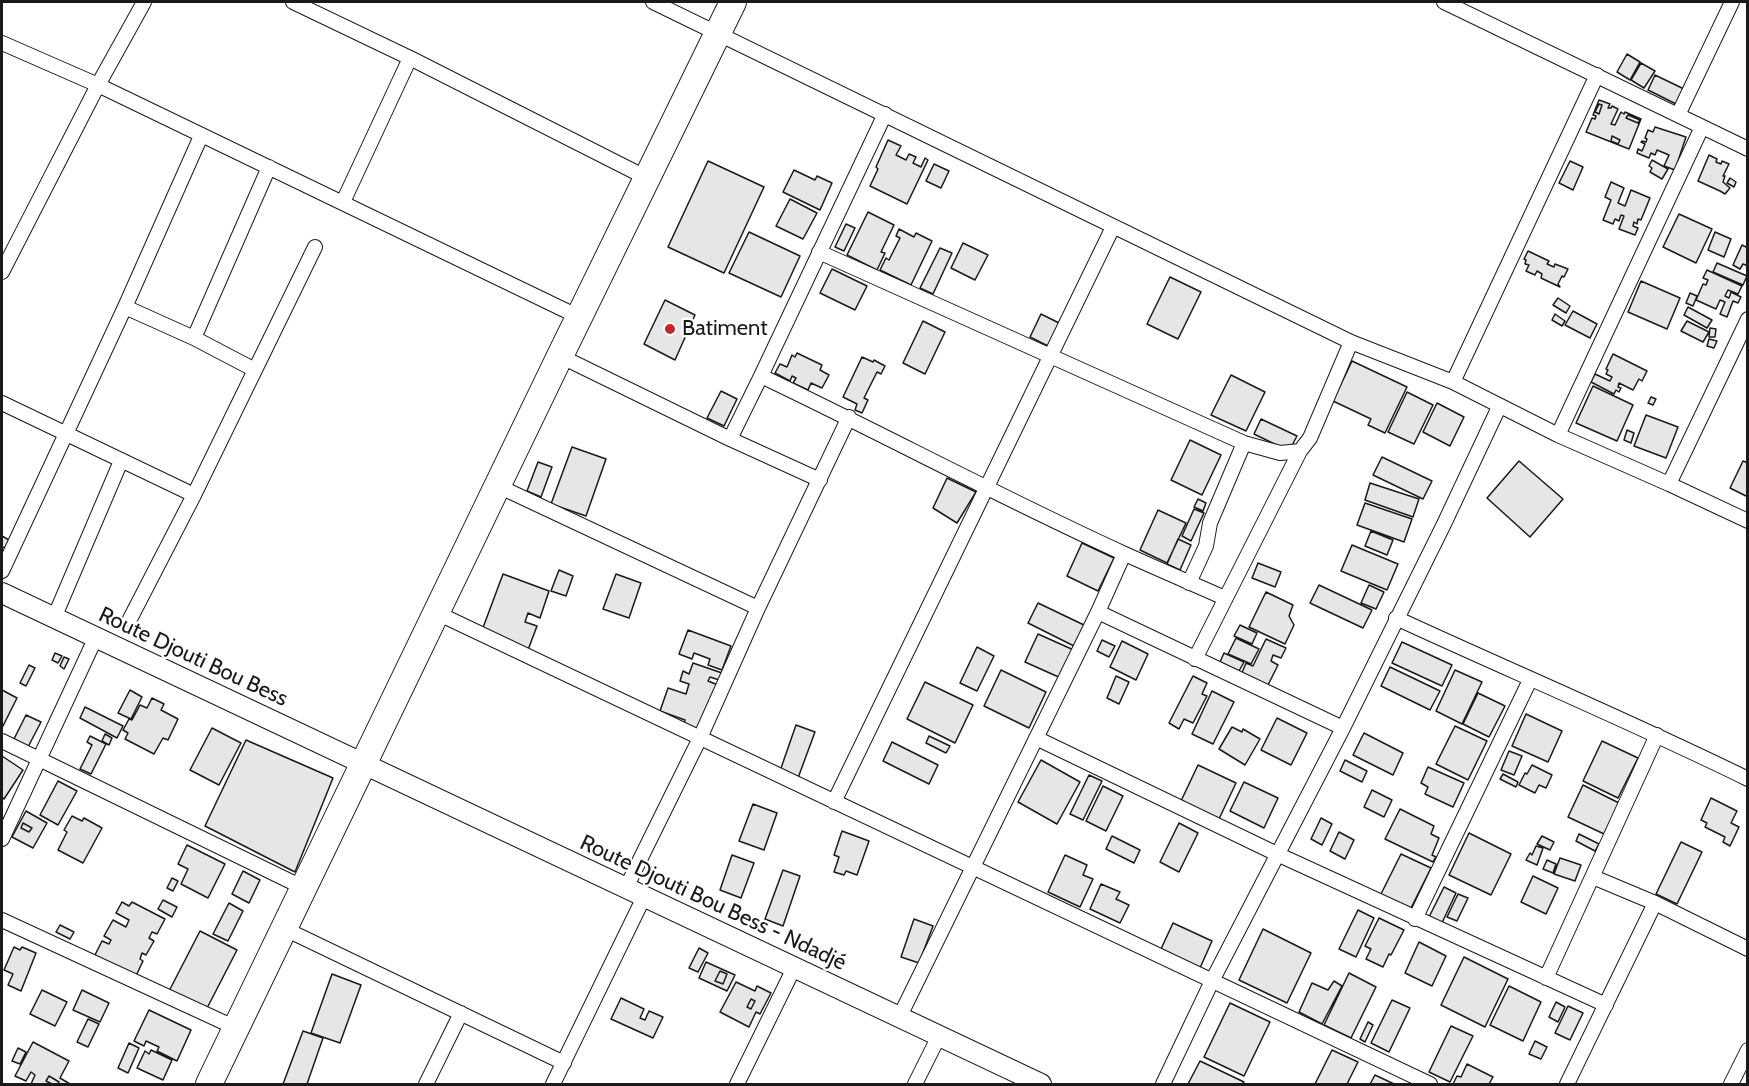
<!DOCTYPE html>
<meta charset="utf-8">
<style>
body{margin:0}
#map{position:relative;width:1749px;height:1086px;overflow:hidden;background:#fff;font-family:Cabin,sans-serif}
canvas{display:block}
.frame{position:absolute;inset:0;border:3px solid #1a1a1a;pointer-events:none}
</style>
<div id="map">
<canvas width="1749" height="1086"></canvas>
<div class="frame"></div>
</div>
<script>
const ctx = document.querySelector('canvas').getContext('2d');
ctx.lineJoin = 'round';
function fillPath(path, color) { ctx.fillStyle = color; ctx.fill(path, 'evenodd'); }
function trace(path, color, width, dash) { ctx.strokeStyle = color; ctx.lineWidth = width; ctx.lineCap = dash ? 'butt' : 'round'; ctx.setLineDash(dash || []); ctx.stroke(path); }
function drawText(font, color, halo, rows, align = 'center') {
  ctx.font = font + ' Cabin,sans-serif'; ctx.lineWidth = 4.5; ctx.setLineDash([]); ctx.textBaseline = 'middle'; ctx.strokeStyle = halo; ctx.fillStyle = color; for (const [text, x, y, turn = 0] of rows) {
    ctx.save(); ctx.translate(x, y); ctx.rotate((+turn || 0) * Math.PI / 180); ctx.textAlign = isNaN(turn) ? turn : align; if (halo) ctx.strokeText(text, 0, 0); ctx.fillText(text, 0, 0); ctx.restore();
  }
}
const building = new Path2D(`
 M1627 54 1640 62 1630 80 1617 72Z
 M1641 63 1655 71 1644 88 1631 80Z
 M1655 75 1684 89 1676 104 1648 90Z
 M1599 100 1610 104 1608 108H1611L1612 106 1618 109 1611 124 1615 125 1621 112 1624 114 1625 112 1641 119 1629 149 1586 132 1592 118 1595 119 1596 116 1593 115ZM1599 104 1602 105 1599 114 1595 112ZM1628 115 1640 120 1638 123 1626 118ZM1612 136 1620 140 1618 144 1611 141Z
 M1599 104 1602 105 1599 114 1595 112Z
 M1628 115 1640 120 1638 123 1626 118Z
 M1655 127 1686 137 1675 170 1664 166 1669 155 1657 150 1655 155 1651 153 1649 158 1637 153 1638 149 1642 151 1645 144 1641 142 1642 141 1646 142 1647 139 1645 138 1648 130 1653 132Z
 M1612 136 1620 140 1618 144 1611 141Z
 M888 140 901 146 896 155 906 160 909 154 916 157 913 163 921 167 925 158 928 160 907 204 870 186 878 169 876 167Z
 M1709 155 1717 159 1716 162 1721 164 1722 161 1729 164 1723 176H1725L1723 182 1730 188 1725 194 1720 191 1698 181Z
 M1652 160 1668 169 1662 179 1650 172 1652 168 1649 166Z
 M708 161 764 187 724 273 668 247Z
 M1570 161 1583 167 1573 190 1559 183Z
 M934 164 949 171 941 188 926 181Z
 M794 170 815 180 817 176 832 183 820 210 783 192Z
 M1730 178 1736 182 1734 187 1727 183Z
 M1611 182 1624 188 1618 203 1625 206 1631 190 1650 198 1641 220 1638 219 1637 224 1634 222 1633 226 1638 228 1635 235 1619 229 1624 216 1621 215 1619 221 1615 219 1613 224 1603 220 1611 200 1605 197Z
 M790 199 817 213 803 239 776 226Z
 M868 212 894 225 881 252 885 253 877 270 847 255Z
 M1679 214 1712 229 1696 263 1663 247Z
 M846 224 855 228 844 251 835 247Z
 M899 229 914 237 916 233 932 241 911 285 880 270 886 258 889 260 900 238 896 236Z
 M749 232 800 256 781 297 729 273Z
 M1715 232 1731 239 1724 257 1708 250Z
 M963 243 988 255 975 280 951 268Z
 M1742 245 1748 248V266L1743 264 1740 269 1733 265Z
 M940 248 952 253 933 294 920 288Z
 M1528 251 1549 261 1547 264 1554 267 1555 264 1568 269 1564 277 1562 276 1558 284 1560 287 1541 278 1542 274 1537 271 1535 275 1526 271 1529 265 1525 264 1526 260 1524 259Z
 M1717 263 1747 276 1743 285 1713 272Z
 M832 269 867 286 855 310 820 293Z
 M1707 270 1742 286 1738 294 1728 290 1725 296 1729 298 1731 292 1741 297 1738 303 1733 301 1727 317 1720 314 1725 302 1720 300 1716 309 1696 300 1703 284 1706 285 1708 280 1703 278Z
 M1170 277 1201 292 1178 339 1147 324Z
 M1641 281 1680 298 1667 329 1628 312Z
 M1690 293 1697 296 1693 306 1686 303Z
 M1558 298 1570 306 1566 313 1553 305Z
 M665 300 695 315 675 360 644 344Z
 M1688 307 1712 320 1707 328 1684 315Z
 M1573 311 1597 324 1590 338 1565 325Z
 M1041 314 1059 323 1048 346 1030 337Z
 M1555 314 1565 321 1562 326 1552 320Z
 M923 321 945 332 925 374 903 363Z
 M1687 321 1709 332 1703 342 1681 331Z
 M1710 328 1716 329 1715 337H1709Z
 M1709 339 1717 341 1714 348 1707 346Z
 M797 353 822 365 820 370 829 375 822 388 811 383 808 390 793 383 796 378 792 376 790 381 775 373 780 364 787 367 792 355 795 357Z
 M1613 354 1647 371 1642 381 1639 379 1633 390 1619 383 1618 387 1621 388 1619 392 1616 390 1614 394 1591 382 1595 374 1610 381 1612 377 1606 374 1608 370 1606 369Z
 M862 357 873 362 874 360 885 366 881 374 877 372 864 398 868 400 862 413 855 410 857 404 843 397Z
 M1352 361 1407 387 1385 433 1368 425 1371 419 1333 401Z
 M1231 375 1265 392 1246 431 1211 415Z
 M1593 386 1633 405 1617 441 1576 423Z
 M721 391 737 399 724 426 707 418Z
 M1407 392 1433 405 1414 444 1388 432Z
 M1651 397 1656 399 1653 405 1648 403Z
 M1437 403 1464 417 1450 446 1423 432Z
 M1646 415 1678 427 1666 458 1634 446Z
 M1261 419 1297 436 1289 451 1254 434Z
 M1627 430 1634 433 1631 443 1624 440Z
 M1190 440 1221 455 1202 495 1171 480Z
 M572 447 606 459 586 516 551 504Z
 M1382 457 1432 481 1423 499 1373 475Z
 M1519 461 1563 499 1530 537 1487 498Z
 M1743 461 1748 463V497L1730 488Z
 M538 462 552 467 541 497 527 491Z
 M947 478 976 492 957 523 933 508Z
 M1370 483 1419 499 1413 517 1365 500Z
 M1198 499 1206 503 1203 511 1194 507Z
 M1365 503 1412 519 1404 542 1357 525Z
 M1194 509 1204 513 1191 541 1182 536Z
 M1158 510 1186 523 1167 563 1140 550Z
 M1371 531 1393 540 1387 555 1365 546Z
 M2 536 9 540 6 548 2 547Z
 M1178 539 1191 545 1180 570 1167 564Z
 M1082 543 1114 558 1098 591 1067 576Z
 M1352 545 1398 564 1387 590 1341 571Z
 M1258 563 1281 572 1275 587 1252 578Z
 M559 570 573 576 566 596 551 591Z
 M503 574 549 591 540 618 528 613 525 622 537 626 528 650 481 633Z
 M616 574 641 583 629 618 603 609Z
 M1319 585 1372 610 1363 628 1310 603Z
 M1369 585 1384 592 1376 609 1361 603Z
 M1266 592 1293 605 1289 616 1294 625 1285 644 1249 627Z
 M1038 603 1084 625 1074 646 1028 623Z
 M1240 625 1257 633 1252 644 1234 636Z
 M688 630 731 646 722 670 708 665 710 659 694 653 692 659 679 654Z
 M1038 634 1076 651 1063 679 1025 662Z
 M1236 638 1259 649 1251 664 1228 654Z
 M1266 639 1286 648 1281 658 1273 655 1271 661 1278 665 1267 687 1241 675 1246 663 1253 666Z
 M1102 640 1115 646 1109 657 1097 651Z
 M1122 641 1148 654 1136 680 1110 667Z
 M1402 642 1452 665 1442 686 1392 663Z
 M977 647 994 656 977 691 960 683Z
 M55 653 62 656 58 663 52 660Z
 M1224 653 1244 662 1239 671 1220 662Z
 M64 657 69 659 64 669 60 666Z
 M693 663 722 673 719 680 710 677 708 681 718 685 701 730 684 724 685 720 660 711 668 688 686 694 689 684 680 681 683 671 689 674Z
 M29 665 35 668 26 686 20 683Z
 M1390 667 1440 691 1430 710 1381 686Z
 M1001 670 1046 692 1029 728 984 706Z
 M1455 670 1482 682 1462 724 1436 711Z
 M1116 676 1129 682 1119 704 1107 698Z
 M1193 676 1207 683 1202 694 1207 696 1193 723 1184 719 1179 729 1169 723Z
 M925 682 973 705 955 743 907 719Z
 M2 690 17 698 2 728Z
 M130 690 142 697 131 719 118 713Z
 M1212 691 1234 702 1213 744 1192 734Z
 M1478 693 1505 706 1489 737 1463 724Z
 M152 698 164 704 161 710 178 719 168 740 163 738 154 754 125 739 128 733 123 730 129 719 132 720 140 705 147 708Z
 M85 707 123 726 117 738 80 718Z
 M1526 714 1562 731 1548 762 1512 746Z
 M26 715 41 722 28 747 14 739Z
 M1277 718 1307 733 1291 765 1261 750Z
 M796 725 815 732 798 778 780 771Z
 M1455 726 1487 741 1468 780 1436 764Z
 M1232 727 1242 732 1243 729 1260 739 1245 765 1219 749Z
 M212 728 241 743 219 785 190 770Z
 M1364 733 1403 753 1393 775 1353 755Z
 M105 734 112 738 109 745 102 741Z
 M90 736 106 744 91 774 80 769 92 745 87 742Z
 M929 736 950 746 946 753 926 743Z
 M246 740 333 778 295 872 205 826Z
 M1602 741 1638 758 1618 798 1583 781Z
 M892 742 938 765 929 784 883 761Z
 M1509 751 1522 756 1514 775 1501 770Z
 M2 756 23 770 4 799 2 797Z
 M1041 760 1080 782 1057 824 1018 802Z
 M1345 760 1367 771 1362 782 1340 771Z
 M1198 765 1236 783 1219 819 1181 801Z
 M1532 765 1552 775 1546 788 1539 785 1535 793 1519 785 1525 773 1527 774Z
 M1428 767 1464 783 1453 807 1425 794 1428 787 1421 783Z
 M1503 774 1518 782 1516 787 1500 779Z
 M1089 775 1102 781 1083 820 1070 814Z
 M58 781 77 791 58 825 40 815Z
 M1244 782 1278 798 1264 828 1230 811Z
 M1583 785 1619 803 1604 834 1568 817Z
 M1103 786 1123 796 1106 831 1086 821Z
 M1372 790 1392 800 1384 817 1364 807Z
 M1711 798 1737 811 1731 823 1739 827 1730 846 1723 842 1725 837 1705 827 1707 823 1701 820Z
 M753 804 777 813 764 850 739 841Z
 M1400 809 1434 826 1431 834 1439 838 1432 855 1436 857 1433 862 1385 839Z
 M26 811 47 823 33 848 12 837ZM23 823 32 828 29 832 21 828Z
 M72 816 82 821 84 818 102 828 83 863 58 850 67 832 64 830Z
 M1321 818 1332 824 1322 845 1311 839Z
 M23 823 32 828 29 832 21 828Z
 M1179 823 1198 833 1179 872 1160 862Z
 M842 831 869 841 857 875 846 871 844 875 834 872 839 857 834 855Z
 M1339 832 1354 840 1345 859 1330 851Z
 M1469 833 1511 854 1491 895 1449 875Z
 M1579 834 1599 844 1595 851 1576 841Z
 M1112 836 1140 850 1134 863 1106 849Z
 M1542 836 1554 842 1550 850 1537 844Z
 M1681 842 1702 852 1677 904 1656 894Z
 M187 845 225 864 208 898 181 884 188 869 178 864Z
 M1536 846 1543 848 1537 865 1526 860 1530 853 1532 855Z
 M1401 854 1431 868 1410 910 1380 896Z
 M732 855 754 863 741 898 720 890Z
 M1065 855 1087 865 1083 875 1093 879 1080 907 1048 892Z
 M1560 858 1581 865 1575 881 1554 874Z
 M1547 860 1556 864 1553 873 1543 869Z
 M783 870 800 876 783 926 765 919Z
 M243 871 260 880 249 903 232 894Z
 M1533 876 1558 888 1546 914 1521 902Z
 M172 878 178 881 173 891 167 888Z
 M1101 884 1120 892 1116 899 1129 905 1120 923 1090 909Z
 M1444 887 1456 893 1441 925 1428 919Z
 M1458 894 1468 898 1457 921 1447 917Z
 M163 900 177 907 172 917 158 909Z
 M122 902 129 906 132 902 165 919 157 934 152 932 149 938 154 941 146 955 142 953 140 959 143 961 134 980 93 959 102 941 109 944 111 940 104 936 113 920 126 927 129 920 116 913Z
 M229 903 243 911 228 941 213 934Z
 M1358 910 1374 918 1356 957 1339 949Z
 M1379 918 1404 930 1391 955 1389 954 1383 967 1366 959 1371 949 1365 946Z
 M914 919 933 926 919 963 901 957Z
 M1173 923 1212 941 1200 968 1161 949Z
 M60 925 74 932 70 939 56 932Z
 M1263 929 1311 953 1287 1003 1239 980Z
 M200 931 237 950 204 1014 167 995Z
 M1419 942 1446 956 1432 986 1405 973Z
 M14 947 20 950 22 947 36 953 21 991 8 985 13 974 4 970Z
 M699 948 708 953 698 972 689 968Z
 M1464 957 1508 979 1485 1027 1441 1005Z
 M706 962 735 975 727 991 699 978ZM720 971 727 974 723 984 715 981Z
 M720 971 727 974 723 984 715 981Z
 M1349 973 1376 987 1351 1038 1324 1025Z
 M332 974 361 985 340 1043 311 1033Z
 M1334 981 1342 986 1322 1024 1299 1012 1312 983 1328 990Z
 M736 982 755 991 757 986 771 993 760 1014 756 1012 749 1027 720 1012ZM751 999 755 1001 751 1009 747 1007Z
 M1509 986 1541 1002 1523 1041 1490 1025Z
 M42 990 67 1002 55 1026 30 1014Z
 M82 990 109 1003 100 1022 73 1010Z
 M621 998 644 1009 640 1018 645 1020 649 1011 663 1017 653 1038 611 1019Z
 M751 999 755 1001 751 1009 747 1007Z
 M1392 1000 1410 1008 1389 1052 1371 1043Z
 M1556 1002 1565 1007 1558 1022 1549 1017Z
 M1230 1003 1270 1022 1244 1076 1204 1057Z
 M1568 1006 1583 1013 1570 1040 1555 1033Z
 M149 1010 191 1030 177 1061 157 1051 159 1047 146 1041 144 1046 134 1041Z
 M88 1019 99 1024 88 1047 77 1042Z
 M1368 1022 1373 1025 1365 1042 1360 1039Z
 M1451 1026 1473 1036 1450 1082 1429 1072Z
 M303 1031 323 1038 307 1084H283Z
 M1535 1041 1547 1047 1541 1059 1529 1054Z
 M33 1042 69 1061 60 1078 70 1084H58L59 1082 49 1076 46 1081 52 1084H31L35 1075 31 1072 26 1081 15 1076Z
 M129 1043 139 1048 128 1073 118 1068Z
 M18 1048 26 1052 20 1064 12 1061Z
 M151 1050 172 1060 163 1080 137 1068 145 1051 149 1054Z
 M1332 1050 1358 1062 1347 1084H1315Z
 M1200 1061 1244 1082 1242 1084H1188Z
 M1467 1064 1493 1077 1489 1084H1453L1457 1076 1461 1077Z
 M1375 1075 1394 1084H1370Z
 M49 1076 59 1082 58 1084H52L46 1081Z`);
fillPath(building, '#e6e6e6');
trace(building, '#1a1a1a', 1.5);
const street = new Path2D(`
 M293 2 410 58 647 178
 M653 2 1351 342 1453 382 1558 435 1669 484 1748 521
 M1444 2 1748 149
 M2 43 98 85 579 317
 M1678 115 1732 2
 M343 202 410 58
 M819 252 1244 443 1280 453 1300 451 1310 438 1351 342
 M2 272 98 85 144 2
 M125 307 194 338 255 370
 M194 338 269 167
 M560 356 730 439 820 480
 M761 376C883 434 1002 498 1125 554 1158 569 1191 583 1225 598
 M1453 382 1597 75
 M2 403 194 495
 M1558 435 1702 127
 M730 439 761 376 885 114
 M1669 484 1748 319
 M498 486 758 608
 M2 571 125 307 201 136
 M1189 583 1206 546 1210 523 1244 443
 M1098 612 1343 728
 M437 613 1430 1084
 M54 618 121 461
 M1396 618C1513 672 1632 722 1748 779
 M130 619 194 495 315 247
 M1195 659 1300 451
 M1036 738 1277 854 1606 1005
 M2 741 304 888
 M834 802 1113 227
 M2 839 96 637
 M1593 877 1655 903 1748 949
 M626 888 700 738 758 608 849 417
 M1415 919 1530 680
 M2 920 236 1028
 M285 929 564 1063
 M1546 978 1657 735
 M899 1018 1098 612 1124 554
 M426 1084 461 1013
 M553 1084 644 897
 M737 1084 794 968
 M915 1084 939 1036
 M1163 1084 1212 981 1343 728 1444 524 1499 407
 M1567 1084 1655 903
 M1731 1084 1748 1050`);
const secondary = new Path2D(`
 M2 593 1041 1084`);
const highway = new Path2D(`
 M209 1084 560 356 733 2`);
trace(street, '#1a1a1a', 16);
trace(secondary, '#1a1a1a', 22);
trace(highway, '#1a1a1a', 28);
trace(street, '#fff', 14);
trace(secondary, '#fff', 20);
trace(highway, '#fff', 26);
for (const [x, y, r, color] of [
 [670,329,6,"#c62828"]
]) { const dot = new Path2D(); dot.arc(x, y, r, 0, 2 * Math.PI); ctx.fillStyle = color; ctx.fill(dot); trace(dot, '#fff', 2); }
drawText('22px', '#1a1a1a', '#fff', [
 ["Batiment",682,329]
], 'left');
drawText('22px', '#1a1a1a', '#fff', [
 ["Route Djouti Bou Bess",193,657,25],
 ["Route Djouti Bou Bess - Ndadjé",713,903,25]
]);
</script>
